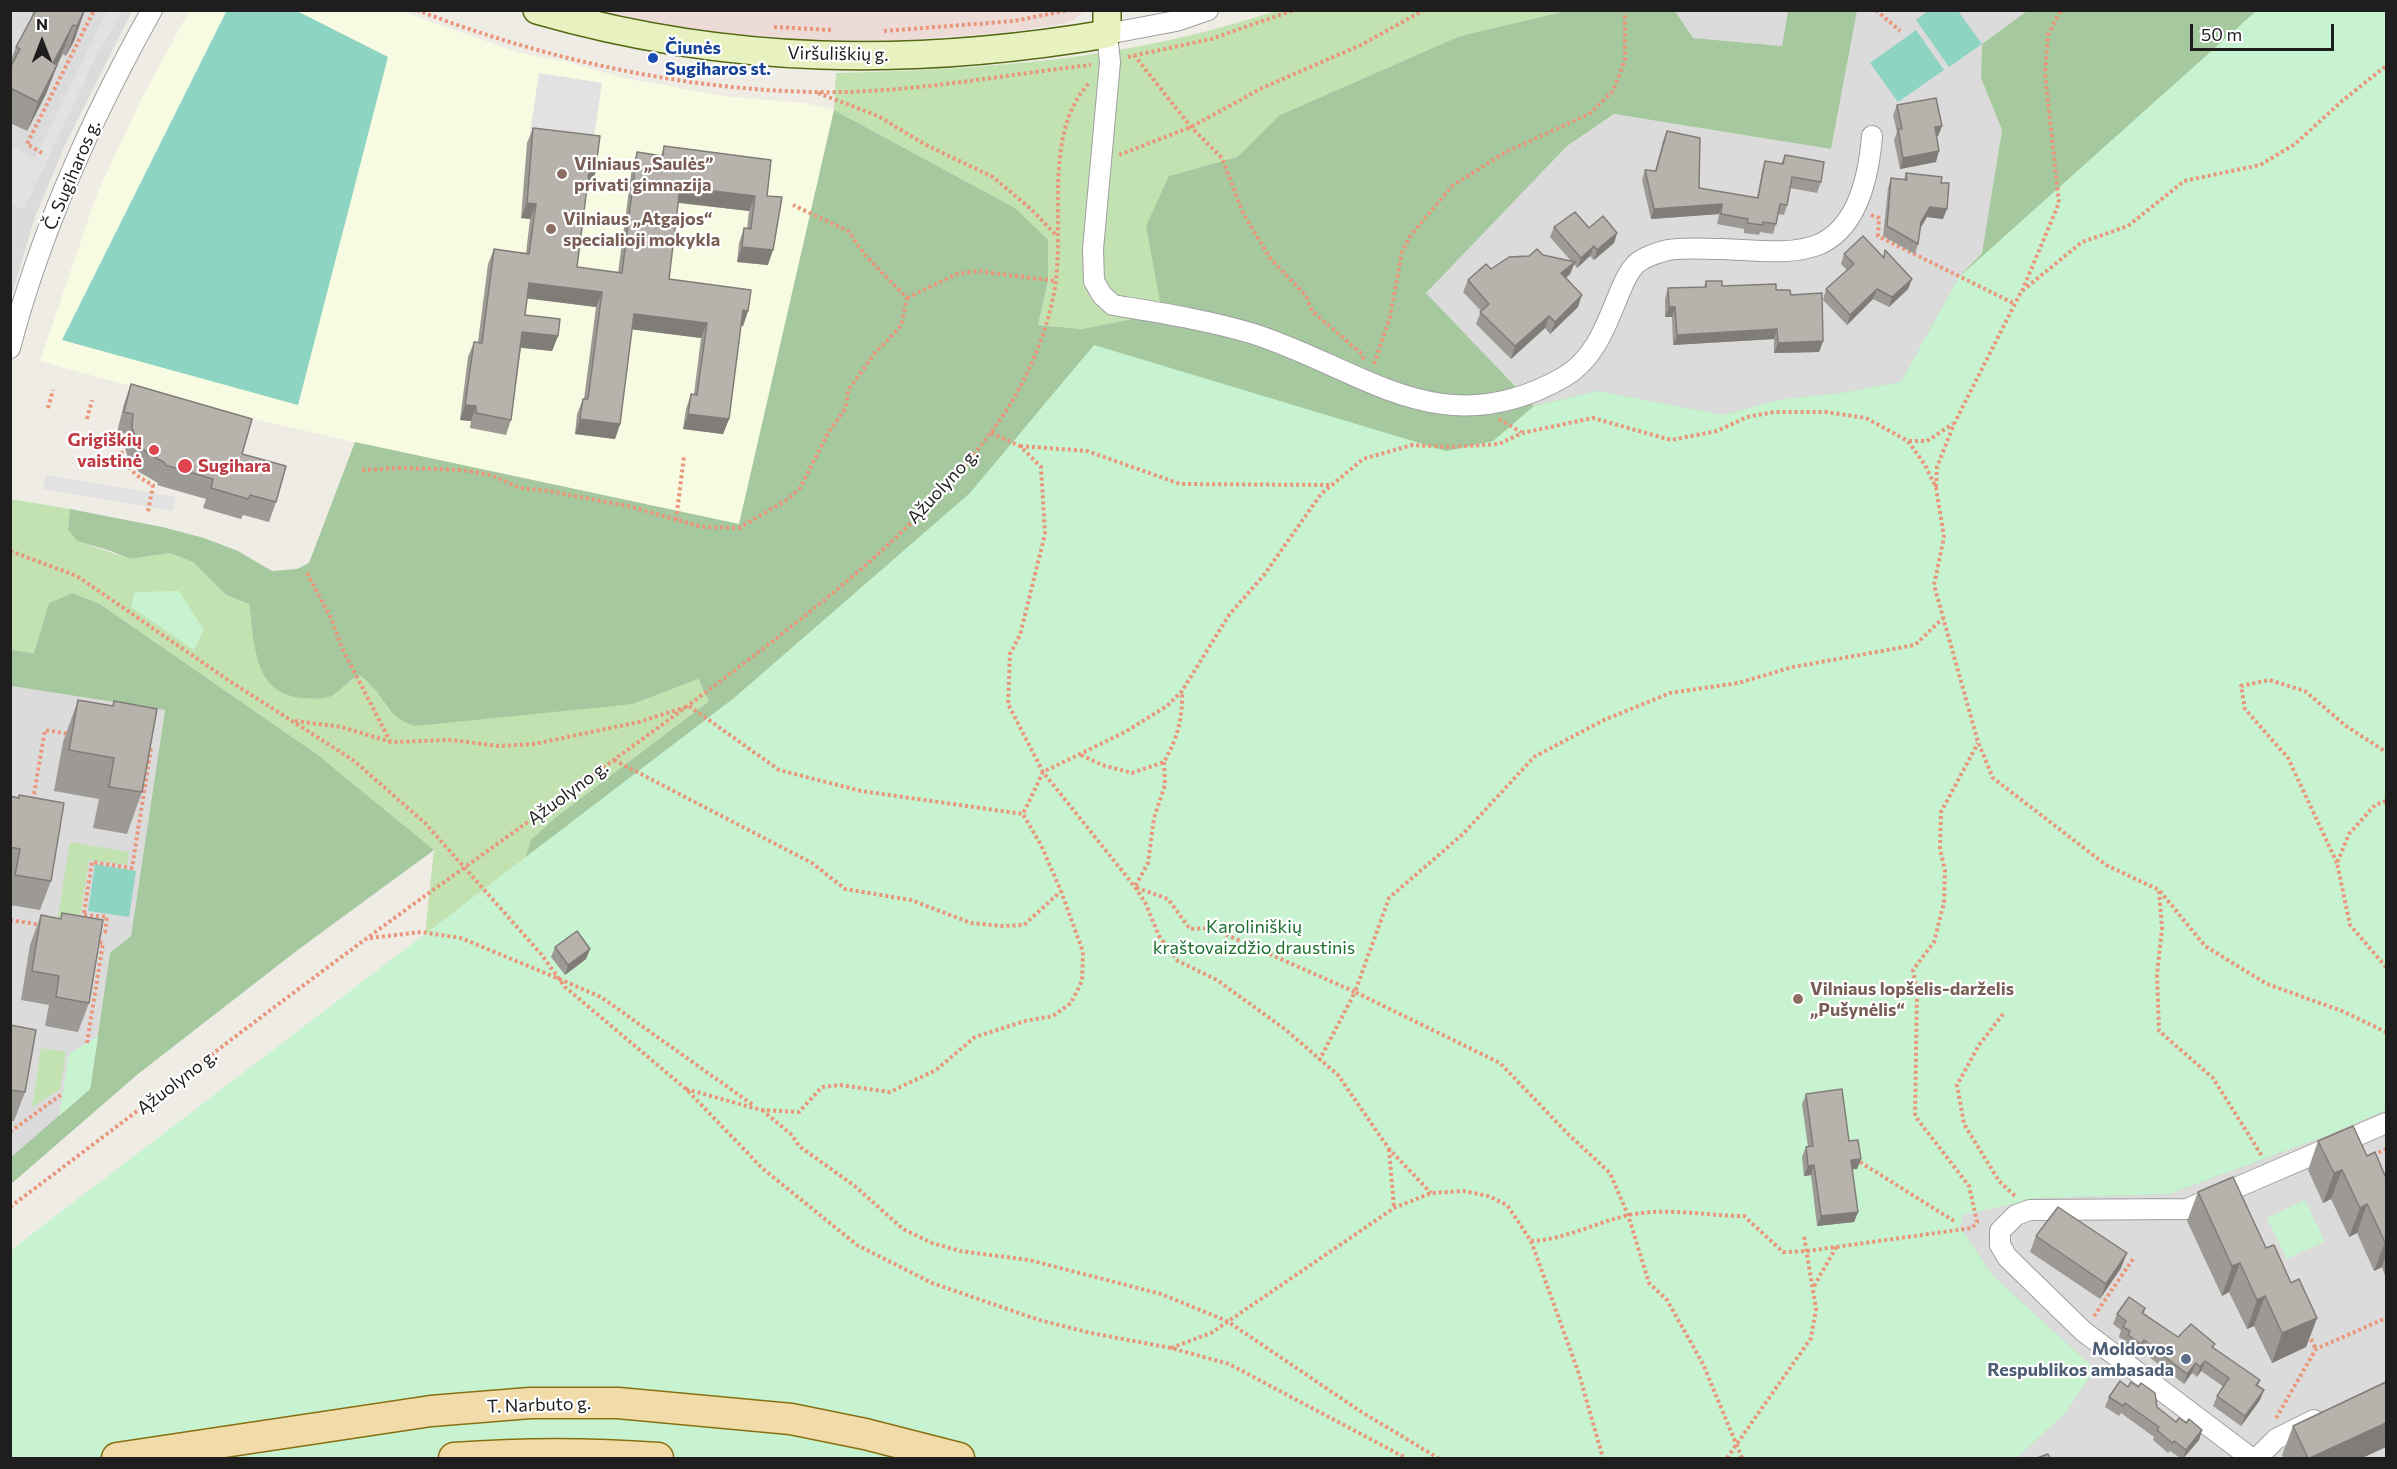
<!DOCTYPE html>
<meta charset="utf-8">
<style>
body{margin:0}
#map{position:relative;width:2397px;height:1469px;overflow:hidden;background:#eeece5;font-family:Commissioner,sans-serif}
canvas{display:block}
.frame{position:absolute;inset:0;border:12px solid #1e1e1e;pointer-events:none}
.north{position:absolute;left:12px;top:12px;width:60px;height:60px;-webkit-text-stroke:4px #fff;paint-order:stroke;rotate:0deg;font-size:16px;font-weight:700;line-height:24px;text-align:center;color:#1e1e1e}
.north::after{content:'';display:block;margin:auto;width:21px;height:27px;background:#1e1e1e;clip-path:polygon(50% 0,100% 100%,50% 72%,0 100%)}
.scale{position:absolute;left:2190px;top:24px;width:144px;height:27px;box-sizing:border-box;border:3px solid #1e1e1e;border-top:0;padding-left:8px;font-size:18px;line-height:21px;white-space:nowrap;color:#1e1e1e;-webkit-text-stroke:4px #fff;paint-order:stroke}
</style>
<div id="map">
<canvas width="2397" height="1469"></canvas>
<div class="frame"></div>
<div class="north">N</div>
<div class="scale">50 m</div>
</div>
<script>
const ctx = document.querySelector('canvas').getContext('2d');
ctx.lineJoin = 'round';
function fillPath(path, color) { ctx.fillStyle = color; ctx.fill(path, 'evenodd'); }
function trace(path, color, width, dash) { ctx.strokeStyle = color; ctx.lineWidth = width; ctx.lineCap = dash ? 'butt' : 'round'; ctx.setLineDash(dash || []); ctx.stroke(path); }
function drawText(font, color, halo, rows, align = 'center') {
  ctx.font = font + ' Commissioner,sans-serif'; ctx.lineWidth = 4.5; ctx.setLineDash([]); ctx.textBaseline = 'middle'; ctx.strokeStyle = halo; ctx.fillStyle = color; for (const [text, x, y, turn = 0] of rows) {
    ctx.save(); ctx.translate(x, y); ctx.rotate((+turn || 0) * Math.PI / 180); ctx.textAlign = isNaN(turn) ? turn : align; if (halo) ctx.strokeText(text, 0, 0); ctx.fillText(text, 0, 0); ctx.restore();
  }
}
fillPath(new Path2D(`
 M11 11H132L65 145 35 217 11 297Z
 M1675 11H1788L1782 46 1693 38Z
 M1857 11H2027L1982 44 1981 78 2002 130 1982 253 1959 277 1901 382 1841 393 1783 399 1723 415 1597 391 1534 406 1425 293 1567 146 1614 114 1831 149Z
 M10 686 165 710 131 936 110 953 90 1089 11 1158Z
 M1588 765 1963 1214 2038 1198 2169 1194 2328 1135 2386 1110V1458H2017L2066 1412 2095 1369 1993 1276 1960 1227Z`), '#dcdbdb');
fillPath(new Path2D(`
 M589 11H1084L1074 20 1062 24 1008 32 896 41 836 42 699 32Z`), '#eddbd7');
fillPath(new Path2D(`
 M189 11H400L520 53 567 62 624 78 724 96 804 103 834 110 740 524 371 446 227 413 40 361 98 191 140 102Z`), '#f7fbe1');
fillPath(new Path2D(`
 M1275 11H1566L1460 36 1280 115 1237 157 1169 176 1162 313 1082 329 1038 325 1048 281 1015 208 834 110 836 73C988 69 1130 60 1275 11Z
 M11 499 70 509 68 528 77 541 130 559 170 553 193 562 226 595 249 604 256 655 332 695 359 675 369 681 389 710 578 708 633 704 697 679 710 700 556 817 527 875 424 944 434 850 318 755 100 604 72 593 49 603 34 653 11 650Z
 M70 842 129 852 127 865 89 860 79 925 57 923Z
 M41 1048 66 1052 60 1089 32 1107Z`), '#c2e2b1');
fillPath(new Path2D(`
 M1566 11H1675L1693 38 1782 46 1788 11H1857L1831 149 1614 114 1567 146 1426 293 1534 406 1597 391 1723 415 1783 399 1841 393 1901 382 1959 277 1982 253 2002 130 1981 78 1982 44 2027 11H2386V1110L2328 1135 2169 1194 2038 1198 1963 1214 1960 1227 1993 1276 2095 1369 2066 1412 2017 1458 527 875 526 855 531 840 556 817 709 701 698 679 633 704 415 726C384 717 384 691 359 675 349 681 342 689 333 695 325 700 314 698 305 698 252 696 255 642 249 604L226 595 193 562 170 553 130 559 111 551 77 541 68 529 70 509 162 527 204 538 238 551 272 571 297 569 309 563 355 442 739 524 834 110 1015 208 1048 240V281L1038 325 1082 329 1162 313 1146 226 1169 176 1237 157 1280 115 1460 36Z
 M72 593 100 604 318 755 434 850 299 949 138 1074 11 1184 10 1158 90 1089 110 953 131 936 165 710 11 686V650L34 653 49 603Z`), '#a5c89f');
fillPath(new Path2D(`
 M2256 11H2386V1110L2328 1135 2169 1194 2038 1198 1963 1215 1960 1227 1993 1276 2095 1369 2066 1412 2017 1458H11V1250L734 698 970 493 1094 345 1446 451 1493 441 1534 406 1597 391 1723 415 1783 399 1841 393 1901 382 1959 277Z
 M179 591 204 630 194 650 131 607 135 592Z
 M98 1036 90 1089 59 1116 69 1054Z
 M2305 1200 2325 1241 2287 1259 2267 1218Z`), '#c8f3d1');
fillPath(new Path2D(`
 M227 10 297 11 388 57 298 405 62 340Z
 M1929 10 1958 11 1982 44 1949 67 1916 20Z
 M1916 30 1944 70 1898 102 1870 63Z
 M95 864 136 871 129 917 88 911Z`), '#8dd4c2');
fillPath(new Path2D(`
 M107 11H123L98 53 24 209 11 205V146L35 158Z
 M539 73 602 83 593 143 530 133Z
 M46 475 176 497 173 511 43 489Z`), '#e2e2e2');
const street = new Path2D(`
 M1208 10 1176 21 1107 34 1110 62 1093 249 1094 281 1102 295 1113 305C1161 313 1208 320 1254 334 1367 371 1441 447 1564 377 1595 359 1606 325 1619 294 1623 285 1627 273 1635 265 1643 257 1656 253 1668 250 1686 247 1705 249 1723 249 1753 250 1792 256 1820 244 1859 226 1869 173 1872 136
 M10 348C41 229 92 117 152 10
 M2251 1458 2083 1331 2007 1257 2000 1245V1231L2016 1215 2030 1210 2187 1209 2386 1123
 M2257 1458 2276 1439 2314 1420`);
const secondary = new Path2D(`
 M537 10C728 65 912 67 1107 34V10`);
const primary = new Path2D(`
 M117 1458 431 1411 530 1403H618L791 1419 865 1434 959 1458
 M454 1458C522 1453 591 1453 658 1458`);
trace(street, '#9f9f9f', 22);
trace(secondary, '#536812', 30);
trace(primary, '#877012', 33);
trace(new Path2D(`
 M417 10C540 58 683 90 816 92 906 94 1001 75 1091 65
 M1876 10 1900 31
 M774 27 832 30
 M884 31 1014 21 1068 10
 M1134 55 1191 127 1222 158 1243 213 1270 258 1306 296 1312 311 1362 354 1364 361
 M1128 57 1211 39 1294 10
 M818 93 878 116 926 145 993 177 1032 210 1056 235
 M42 153 27 144 94 10
 M1119 155 1191 127 1262 88 1361 45 1424 10
 M1871 215 1879 218 1878 236 2015 304
 M2022 291 2059 203 2045 73 2048 35 2061 10
 M907 298 957 274 977 271 1056 281
 M1374 364 1390 317 1402 252 1411 235 1452 186 1504 153 1589 114 1613 91 1625 60V10
 M48 408 53 390
 M87 419 92 400
 M1499 419 1521 432
 M121 433C118 460 129 473 153 485L148 512
 M991 433 1020 446 1041 467 1045 534 1020 635 1010 654 1008 704 1043 772 1135 887 1145 902 1159 936 1178 961 1217 980 1286 1030 1338 1075 1389 1149 1431 1193
 M1909 441H1927L1953 424
 M1020 446 1087 451 1180 484 1331 485
 M362 470 401 468 463 470 491 475 520 488 549 491 628 506 702 527 739 528 788 499 800 488 828 433 845 409 849 389 875 353 901 326 907 298 865 255 848 231 793 205
 M1936 487 1937 467 1954 424 2021 292 2082 242 2128 226 2184 181 2260 165 2295 144 2342 101 2386 66
 M676 520 684 456
 M10 551 77 576 228 680 353 760 425 823 541 954 565 987 686 1089 762 1168 857 1245 932 1283 1039 1320 1091 1333 1171 1348 1229 1364 1406 1458
 M307 573 331 618 342 648 390 741
 M295 721 342 727 391 742 452 740 498 746 534 744 639 722 689 706 779 770 861 791 1023 814
 M1081 755 1102 765 1132 773 1164 762C1177 739 1183 718 1182 691
 M614 760 812 863 845 889 911 900 971 923 1003 926 1024 925 1061 891
 M1164 762 1165 785 1154 818 1148 863 1135 887 1168 899 1190 929 1211 928 1355 992 1319 1061
 M33 800 45 730 69 734
 M2386 801 2375 805 2349 834 2337 863 2350 925 2386 967
 M2337 863 2288 758 2245 709 2241 686 2269 680 2305 691 2346 726 2386 752
 M2159 891 2162 928 2157 975 2159 1031 2213 1078 2262 1156
 M84 913 92 862 132 868 151 748 145 747
 M84 915 107 917 105 932 96 934
 M10 920 42 925
 M370 938 421 932 461 938 557 978 601 997 753 1105
 M2003 1014 1979 1045 1957 1085 1964 1124 1999 1181 2016 1197
 M87 1043 103 943 95 942
 M686 1089 761 1110 799 1112 822 1087 840 1085 890 1092 936 1070 975 1037 1025 1021 1053 1016 1071 1003 1082 981 1083 952 1061 891 1041 845 1023 814 1043 772 1125 732 1167 706 1182 691 1229 615 1264 575 1321 494 1363 459 1412 445 1450 447 1499 444 1522 433 1593 418 1671 440 1717 431 1747 417 1774 412H1826L1866 418 1908 441 1925 465 1936 488 1944 537 1934 585 1978 742 1993 778 2106 865 2159 890 2205 946 2267 984 2342 1011 2386 1032
 M762 1110 792 1135 799 1146 856 1187 903 1229 932 1243 960 1251 1029 1260 1161 1294 1227 1321 1360 1411 1438 1458
 M10 1132 62 1094
 M1389 1149 1394 1208
 M2373 1155 2386 1149
 M1860 1162 1954 1221
 M10 1207C165 1091 317 972 475 860 568 793 661 727 752 657 837 592 924 521 989 435 1022 392 1046 340 1055 287 1065 225 1042 132 1090 82
 M1531 1241C1564 1240 1597 1222 1629 1215 1668 1207 1705 1216 1744 1216L1783 1252 1807 1251 1972 1228 1977 1222 1969 1186 1915 1116 1917 993 1913 970 1934 942 1944 902 1945 870 1940 849 1941 812 1978 743
 M1814 1286 1837 1246
 M2094 1316 2133 1259
 M2308 1334 2316 1349
 M1171 1348 1211 1333 1394 1208 1431 1193 1464 1191 1488 1196 1507 1205 1531 1241 1579 1374 1603 1458
 M2276 1418 2316 1349 2386 1318
 M1727 1458 1811 1338 1816 1309 1804 1236
 M1742 1458 1703 1364 1667 1300 1649 1283 1628 1215 1610 1173 1567 1133 1500 1063 1355 992 1389 898 1463 834 1534 757 1604 720 1670 693 1738 683 1793 667 1915 645 1943 618`), '#e9967b', 4, [3, 3]);
trace(street, '#fff', 20);
trace(secondary, '#e8f2c0', 27);
trace(primary, '#f1dba8', 30);
fillPath(new Path2D(`
 M34 10H85L74 41 66 56 63 54 57 65 46 94 27 131 10 123V63L16 47 30 21Z
 M1897 105 1942 126 1938 136H1936V162L1900 169 1894 140 1897 132 1893 115Z
 M533 128 595 173 590 188H587L577 267 618 273 632 167 637 152 661 156 664 146 767 196 768 265 737 262 739 243 744 228 747 229 749 211 678 203 669 279 748 311 743 326H741L729 419 723 434 683 429 686 409 691 394H694L701 338 632 329 620 424 615 439 575 434 577 414 583 399H584L596 307 527 298 525 315 558 336 552 351 521 348 511 420 506 435 470 428 471 421 460 420 468 357 474 342H478L488 264 494 249 526 253 530 219 521 218 527 143Z
 M1667 131 1699 188 1757 198 1762 171 1765 161 1781 164 1785 155 1821 182 1817 193 1790 188 1787 205 1784 215 1778 214 1776 224 1773 234 1760 232 1759 235 1744 233V229L1717 224 1719 214 1651 219 1642 180 1645 170 1655 171 1663 141Z
 M1906 173 1941 183 1943 219 1927 217 1921 227 1918 244 1915 254 1883 236 1888 188 1891 178 1904 179Z
 M1554 227 1589 228 1617 233 1614 243 1594 260 1590 256 1577 268 1574 264 1570 274 1566 278 1578 307 1550 334 1545 328 1511 359 1476 324 1481 311 1463 292 1468 280 1491 269 1543 255 1571 261 1550 237Z
 M1885 250 1912 279 1908 289 1889 307 1873 299 1847 325 1823 300 1826 289 1847 270 1841 264 1844 254 1883 257Z
 M1706 281 1722 286 1776 290 1791 295 1823 341 1819 352 1774 353V339L1673 345 1672 317H1665V299L1668 288 1704 287Z
 M131 384 242 454 276 502 269 522 243 515 241 519 203 508 206 499 157 485 158 483 139 472 129 461 125 448 126 434 117 432 124 404Z
 M78 700 113 706 114 701 142 792 127 834 93 828 99 799 54 791 63 742Z
 M10 796 51 881 40 910 10 905Z
 M62 913 89 1003 78 1032 45 1026 49 1005 21 1000 30 945 41 915 60 919Z
 M555 947 590 949 586 959 565 975 551 957Z
 M10 1025 25 1092 14 1121H10Z
 M1806 1094 1849 1141 1861 1159 1857 1169H1852L1858 1212 1854 1222 1817 1226 1811 1175 1804 1176 1802 1157 1806 1147H1808L1802 1104Z
 M2318 1141 2367 1156 2386 1178V1278L2382 1267 2374 1271 2357 1233 2349 1237 2331 1199 2323 1203 2308 1170Z
 M2198 1192 2291 1283 2317 1318 2306 1347 2272 1363 2254 1326 2247 1329 2229 1292 2222 1296 2187 1221Z
 M2036 1236 2121 1268 2100 1299 2030 1252Z
 M2145 1308 2144 1313 2178 1337 2214 1348 2260 1380 2258 1386 2260 1400 2241 1426 2213 1406 2217 1396 2224 1387 2201 1371 2197 1377 2192 1373 2184 1384 2140 1350 2137 1354 2124 1345 2125 1341 2119 1337 2121 1330 2113 1324 2117 1314Z
 M2386 1382V1447L2362 1458H2284L2282 1455 2293 1426Z
 M2109 1397 2157 1407 2176 1422 2186 1423 2202 1430 2199 1440 2184 1458H2180L2170 1451 2168 1453 2153 1440 2154 1437 2121 1413 2119 1416 2105 1407Z`), '#9d9994');
fillPath(new Path2D(`
 M81 10H85L74 41 66 56 77 26Z
 M73 25 46 94 27 131 53 63Z
 M1942 126 1938 136 1931 137 1935 127Z
 M1939 151 1936 162 1900 169 1903 158Z
 M589 172 595 173 590 188 583 187Z
 M680 187 755 196 749 211 675 202Z
 M527 203 536 204 530 219 521 218Z
 M1722 204 1719 214 1651 219 1654 209Z
 M1930 207 1947 209 1943 219 1927 217 1918 232 1921 222Z
 M1617 233 1614 243 1594 260 1597 250Z
 M1594 246 1590 256 1577 268 1581 258Z
 M742 247 773 250 768 265 737 262Z
 M1575 262 1570 274 1557 285 1561 273Z
 M1912 279 1908 289 1889 307 1892 297Z
 M529 283 602 292 596 307 523 298Z
 M1877 289 1873 299 1847 325 1850 315Z
 M1582 295 1578 307 1550 334 1555 322Z
 M1669 307H1675L1672 317H1665Z
 M743 310 748 311 743 326 737 325Z
 M634 314 707 323 701 338 629 329Z
 M1549 316 1545 328 1511 359 1515 346Z
 M1777 329 1774 339 1673 345 1677 335Z
 M522 332 558 336 552 351 517 347Z
 M1823 341 1819 352 1774 353 1778 343Z
 M465 405 476 406 471 421 460 420Z
 M688 414 729 419 723 434 683 429Z
 M580 419 620 424 615 439 575 434Z
 M590 949 586 959 565 975 568 965Z
 M1861 1159 1857 1169 1847 1170 1851 1160Z
 M1814 1165 1811 1175 1804 1176 1808 1166Z
 M2342 1170 2331 1199 2323 1203 2334 1173Z
 M2367 1204 2357 1233 2349 1237 2360 1208Z
 M1858 1212 1854 1222 1817 1226 1821 1216Z
 M2386 1241V1254L2382 1267 2374 1271 2385 1242Z
 M2127 1253 2121 1268 2100 1299 2106 1284Z
 M2240 1263 2229 1292 2222 1296 2232 1266Z
 M2265 1296 2254 1326 2247 1329 2257 1300Z
 M2317 1318 2306 1347 2272 1363 2282 1333Z
 M2205 1361 2201 1371 2197 1377 2200 1367Z
 M2196 1363 2192 1373 2184 1384 2187 1374Z
 M2264 1390 2260 1400 2241 1426 2245 1416Z
 M2386 1423V1447L2362 1458H2310Z
 M2202 1430 2199 1440 2183 1458 2186 1450Z`), '#807d78');
const building = new Path2D(`
 M36 10H83L84 11 77 26 73 25 53 63 57 65 38 102 10 88V68L20 49 16 47Z
 M1936 98 1942 126 1935 127 1939 151 1903 158 1898 129H1902L1897 105Z
 M533 128 600 136 595 173 589 172 577 267 622 273 637 152 663 156 664 146 771 160 767 196 782 197 773 250 742 247 744 228 751 229 755 196 680 187 669 279 751 290 748 311 743 310 729 419 688 414 691 394 697 395 707 323 634 314 620 424 580 419 583 399H588L602 292 529 283 525 315 560 319 558 336 522 332 511 420 476 413V406L465 405 474 342 482 343 494 249 529 254 536 204 527 203Z
 M1667 131 1700 138 1699 188 1758 198 1765 161 1783 164 1785 155 1824 162 1821 182 1792 177 1787 205 1780 204 1776 224 1763 222V225L1747 223 1748 219 1721 214 1722 204 1654 209 1645 170 1656 171Z
 M1906 173 1942 177 1941 183H1949L1947 209 1930 207 1921 222 1918 244 1887 226 1891 178 1907 180Z
 M1575 212 1589 228 1603 216 1617 233 1597 250 1594 246 1581 258 1554 227Z
 M1863 236 1884 258 1885 250 1912 279 1892 297 1877 289 1850 315 1826 289 1854 264 1844 254Z
 M1537 249 1543 255 1575 262 1561 273 1582 295 1555 322 1549 316 1515 346 1480 312 1489 304 1468 280 1486 264 1491 269 1509 257 1529 256Z
 M1706 281H1722V286L1776 284V290H1790L1791 295 1822 293 1823 341 1778 343 1777 329 1677 335 1675 307H1669L1668 288 1706 287Z
 M131 384 252 419 242 454 286 466 276 502 250 495 248 499 211 488 213 479 165 465V463L146 452 137 441 132 428 133 414 124 412Z
 M78 700 113 706 114 701 157 709 142 792 109 787 114 758 69 750Z
 M19 795 64 803 51 881 15 875 20 849 10 847V796L19 798Z
 M62 913 103 920 89 1003 56 997 59 976 32 971 41 915 61 919Z
 M577 931 590 949 568 965 555 947Z
 M10 1025 36 1030 25 1092 10 1090Z
 M1842 1089 1849 1141 1858 1140 1861 1159 1851 1160 1858 1212 1821 1216 1814 1165 1808 1166 1806 1147 1813 1146 1806 1094Z
 M2353 1126 2367 1156 2375 1152 2386 1178V1241L2385 1242 2367 1204 2360 1208 2342 1170 2334 1173 2318 1141Z
 M2233 1177 2266 1248 2274 1245 2291 1283 2299 1279 2317 1318 2282 1333 2265 1296 2257 1300 2240 1263 2232 1266 2198 1192Z
 M2058 1207 2127 1253 2106 1284 2036 1236Z
 M2129 1297 2145 1308 2142 1313 2178 1337 2191 1324 2215 1344 2212 1347 2260 1380 2256 1385 2264 1390 2245 1416 2217 1396 2229 1378 2205 1361 2200 1367 2196 1363 2187 1374 2144 1340 2141 1344 2128 1335 2130 1331 2123 1327 2126 1321 2117 1314Z
 M2120 1381 2128 1387 2131 1382 2138 1387 2141 1383 2155 1393 2157 1407 2176 1422 2179 1418 2186 1423 2189 1419 2202 1430 2186 1450 2174 1441 2172 1443 2157 1430 2159 1427 2125 1403 2123 1406 2109 1397Z
 M2386 1382V1423L2310 1458H2308L2293 1426Z
 M2048 1454 2050 1458H2037Z`);
fillPath(building, '#b7b2ac');
trace(building, '#807d78', 1.5);
for (const [x, y, r, color] of [
 [653,58,6,"#1a4fb4"],
 [562,174,6,"#8d6e63"],
 [551,229,6,"#8d6e63"],
 [154,450,6,"#e0444e"],
 [185,466,8,"#e0444e"],
 [1798,999,6,"#8d6e63"],
 [2186,1359,6,"#5c6f8a"]
]) { const dot = new Path2D(); dot.arc(x, y, r, 0, 2 * Math.PI); ctx.fillStyle = color; ctx.fill(dot); trace(dot, '#fff', 2); }
drawText('bold 18px', '#164399', '#fff', [
 ["Čiunės",665,48],
 ["Sugiharos st.",665,69]
], 'left');
drawText('18px', '#1e1e1e', '#fff', [
 ["Viršuliškių g.",838,54,1],
 ["Č. Sugiharos g.",72,175,-67],
 ["Ąžuolyno g.",943,486,-47],
 ["Ąžuolyno g.",568,793,-36],
 ["Ąžuolyno g.",177,1082,-37],
 ["T. Narbuto g.",539,1405,-2]
]);
drawText('bold 18px', '#785e54', '#fff', [
 ["Vilniaus „Saulės”",574,164],
 ["privati gimnazija",574,185],
 ["Vilniaus „Atgajos“",563,219],
 ["specialioji mokykla",563,240],
 ["Vilniaus lopšelis-darželis",1810,989],
 ["„Pušynėlis“",1810,1010]
], 'left');
drawText('bold 18px', '#be3a42', '#fff', [
 ["Grigiškių",142,440],
 ["vaistinė",142,461],
 ["Sugihara",198,466,"left"]
], 'right');
drawText('18px', '#19702c', '#fff', [
 ["Karoliniškių",1254,927],
 ["kraštovaizdžio draustinis",1254,948]
]);
drawText('bold 18px', '#4e5e75', '#fff', [
 ["Moldovos",2174,1349],
 ["Respublikos ambasada",2174,1370]
], 'right');
</script>
